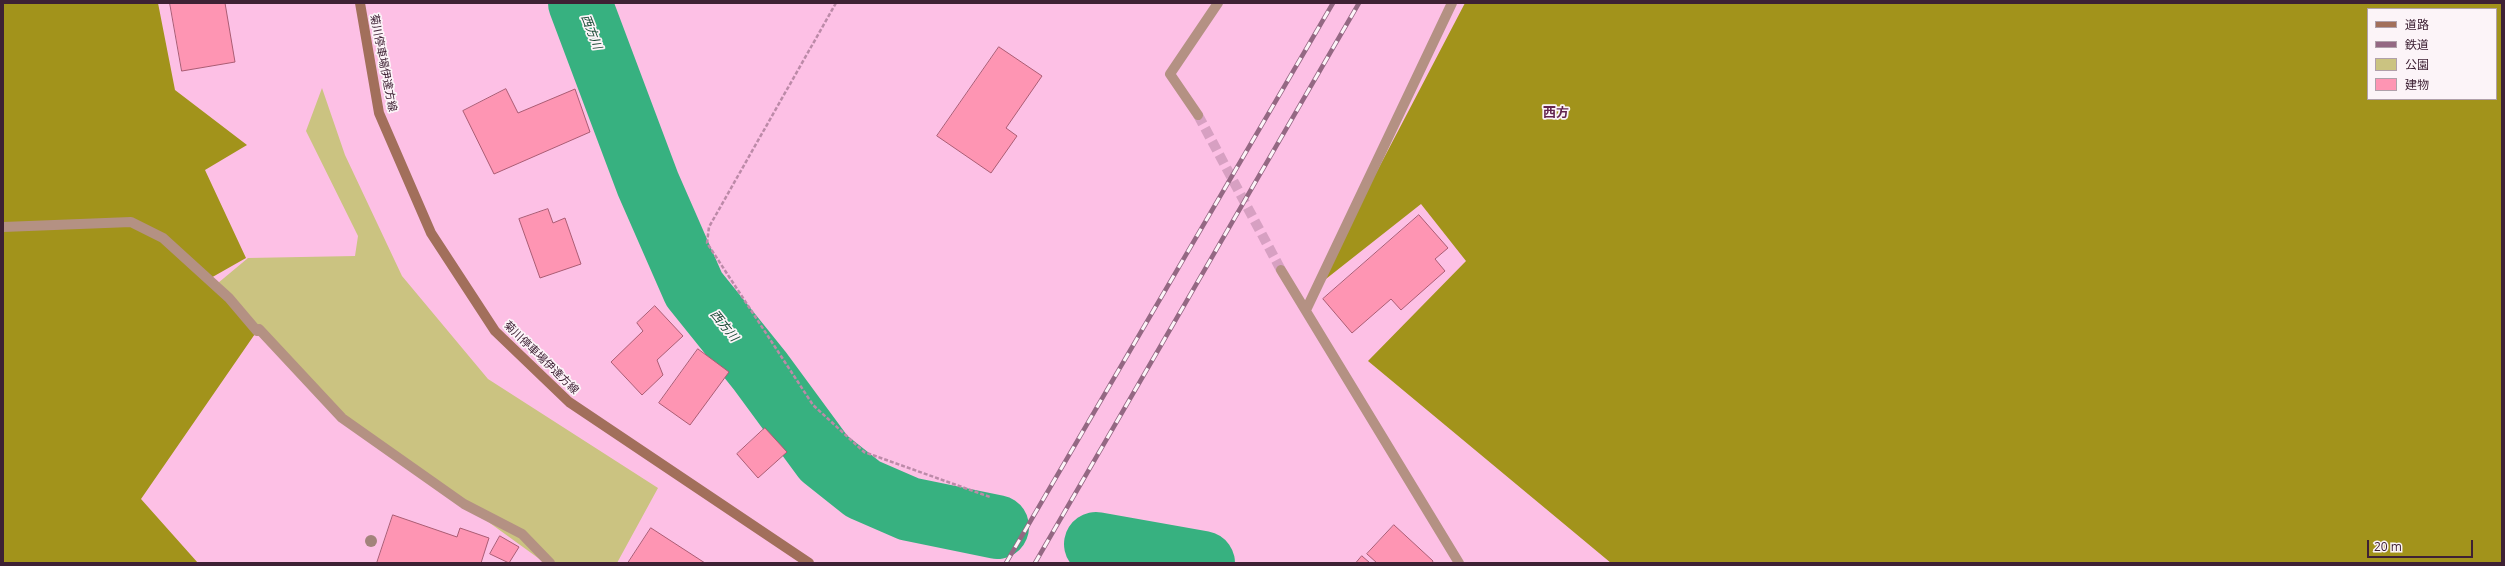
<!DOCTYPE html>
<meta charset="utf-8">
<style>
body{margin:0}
#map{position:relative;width:2505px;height:566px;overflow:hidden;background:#fdc0e5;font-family:"Open Sans","Noto Sans JP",sans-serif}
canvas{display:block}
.frame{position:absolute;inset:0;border:4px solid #3e2134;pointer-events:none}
.legend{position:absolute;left:2367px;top:8px;width:130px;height:92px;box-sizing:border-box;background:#fcf4f8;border:1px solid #b0a0aa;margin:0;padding:5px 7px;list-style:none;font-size:12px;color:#3e2134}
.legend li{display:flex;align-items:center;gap:8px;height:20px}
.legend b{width:20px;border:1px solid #b0a0aa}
.scale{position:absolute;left:2367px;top:540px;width:106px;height:18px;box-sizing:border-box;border:2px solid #3e2134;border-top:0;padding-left:5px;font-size:12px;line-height:14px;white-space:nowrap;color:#3e2134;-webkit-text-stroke:3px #fcf4f8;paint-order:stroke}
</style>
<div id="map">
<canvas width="2505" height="566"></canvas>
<div class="frame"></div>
<ul class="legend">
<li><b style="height:5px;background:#a26f5b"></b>道路</li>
<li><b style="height:5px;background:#946883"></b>鉄道</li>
<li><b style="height:11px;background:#cbc381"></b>公園</li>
<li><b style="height:11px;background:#fe95b3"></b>建物</li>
</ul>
<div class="scale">20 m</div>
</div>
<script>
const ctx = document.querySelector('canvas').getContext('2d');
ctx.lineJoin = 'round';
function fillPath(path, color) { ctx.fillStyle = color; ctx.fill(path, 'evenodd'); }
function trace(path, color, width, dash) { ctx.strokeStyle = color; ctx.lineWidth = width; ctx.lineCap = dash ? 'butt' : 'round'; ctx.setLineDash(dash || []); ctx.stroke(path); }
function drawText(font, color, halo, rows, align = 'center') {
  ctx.font = font + ' "Open Sans","Noto Sans JP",sans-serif'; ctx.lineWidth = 3.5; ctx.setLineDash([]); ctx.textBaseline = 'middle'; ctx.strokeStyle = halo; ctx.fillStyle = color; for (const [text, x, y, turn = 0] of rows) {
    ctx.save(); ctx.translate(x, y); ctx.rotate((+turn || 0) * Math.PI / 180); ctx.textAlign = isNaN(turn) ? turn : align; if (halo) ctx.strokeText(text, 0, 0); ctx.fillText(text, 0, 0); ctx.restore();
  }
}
fillPath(new Path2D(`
 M322 88 345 155 402 276 488 379 658 488 617 563H545L338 413 218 283 248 258 355 256 358 236 306 131Z`), '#cbc381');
fillPath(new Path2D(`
 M3 3H158L175 90 247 145 205 170 246 258 209 279 257 331 141 499 198 563H3Z
 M1465 3H2502V563H1611L1368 361 1466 261 1421 204 1317 286ZM2368 9H2496V99H2368Z`), '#a2931b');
trace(new Path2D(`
 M580 3 648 184 694 289 760 371 824 458 863 489 909 509 997 527
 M1096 544 1203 563`), '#37b180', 64);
const building = new Path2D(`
 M170 3H225L235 62 182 71Z
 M999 47 1042 76 1006 128 1017 136 991 173 937 136Z
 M506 89 518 113 575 89 590 132 494 174 463 111Z
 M548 209 553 223 565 218 581 264 540 278 519 219Z
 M1419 215 1448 248 1435 259 1445 271 1401 310 1391 299 1352 333 1323 299Z
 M655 306 683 336 657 360 663 375 642 395 611 362 643 331 637 323Z
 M698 349 729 372 690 425 659 403Z
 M765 428 787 452 758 478 737 454Z
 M393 515 457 537 460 528 489 538 481 563H377Z
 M1394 525 1433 561 1432 563H1377L1367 554Z
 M651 528 705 563H628Z
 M500 536 519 547 509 563 490 554Z
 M1362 556 1370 563H1356Z`);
fillPath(building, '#fe95b3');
trace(building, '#aa5c73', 1);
trace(new Path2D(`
 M1198 115 1281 270`), '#d7a0c2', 10, [10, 5]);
trace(new Path2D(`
 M836 3 709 227 707 243 813 405 864 452 990 497`), '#bc8aa8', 2.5, [4, 2]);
trace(new Path2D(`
 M1198 115 1170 74 1218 3
 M3 227 131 222 163 238 229 298 257 331 259 329 342 418 464 504 522 534 550 563
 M1281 270 1459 563
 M1306 310 1452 3`), '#b49183', 10);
trace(new Path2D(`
 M360 3 379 113 431 233 495 331 569 402 809 563`), '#a26f5b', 10);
const rail = new Path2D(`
 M1006 563 1333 3
 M1035 563 1359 3`);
trace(rail, '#946883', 4.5);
trace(rail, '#fcf4f8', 3, [9]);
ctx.fillStyle = '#a2837b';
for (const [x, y] of [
 [371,541]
]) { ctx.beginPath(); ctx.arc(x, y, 6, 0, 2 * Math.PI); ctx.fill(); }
drawText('11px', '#3e2134', '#fcf4f8', [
 ["菊川停車場伊達方線",383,63,79],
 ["菊川停車場伊達方線",541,358,44]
]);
drawText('italic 12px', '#184834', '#fcf4f8', [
 ["西方川",591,32,69],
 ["西方川",724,326,51]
]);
drawText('bold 13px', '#63244f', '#fcf4f8', [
 ["西方",1556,113]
]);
</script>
